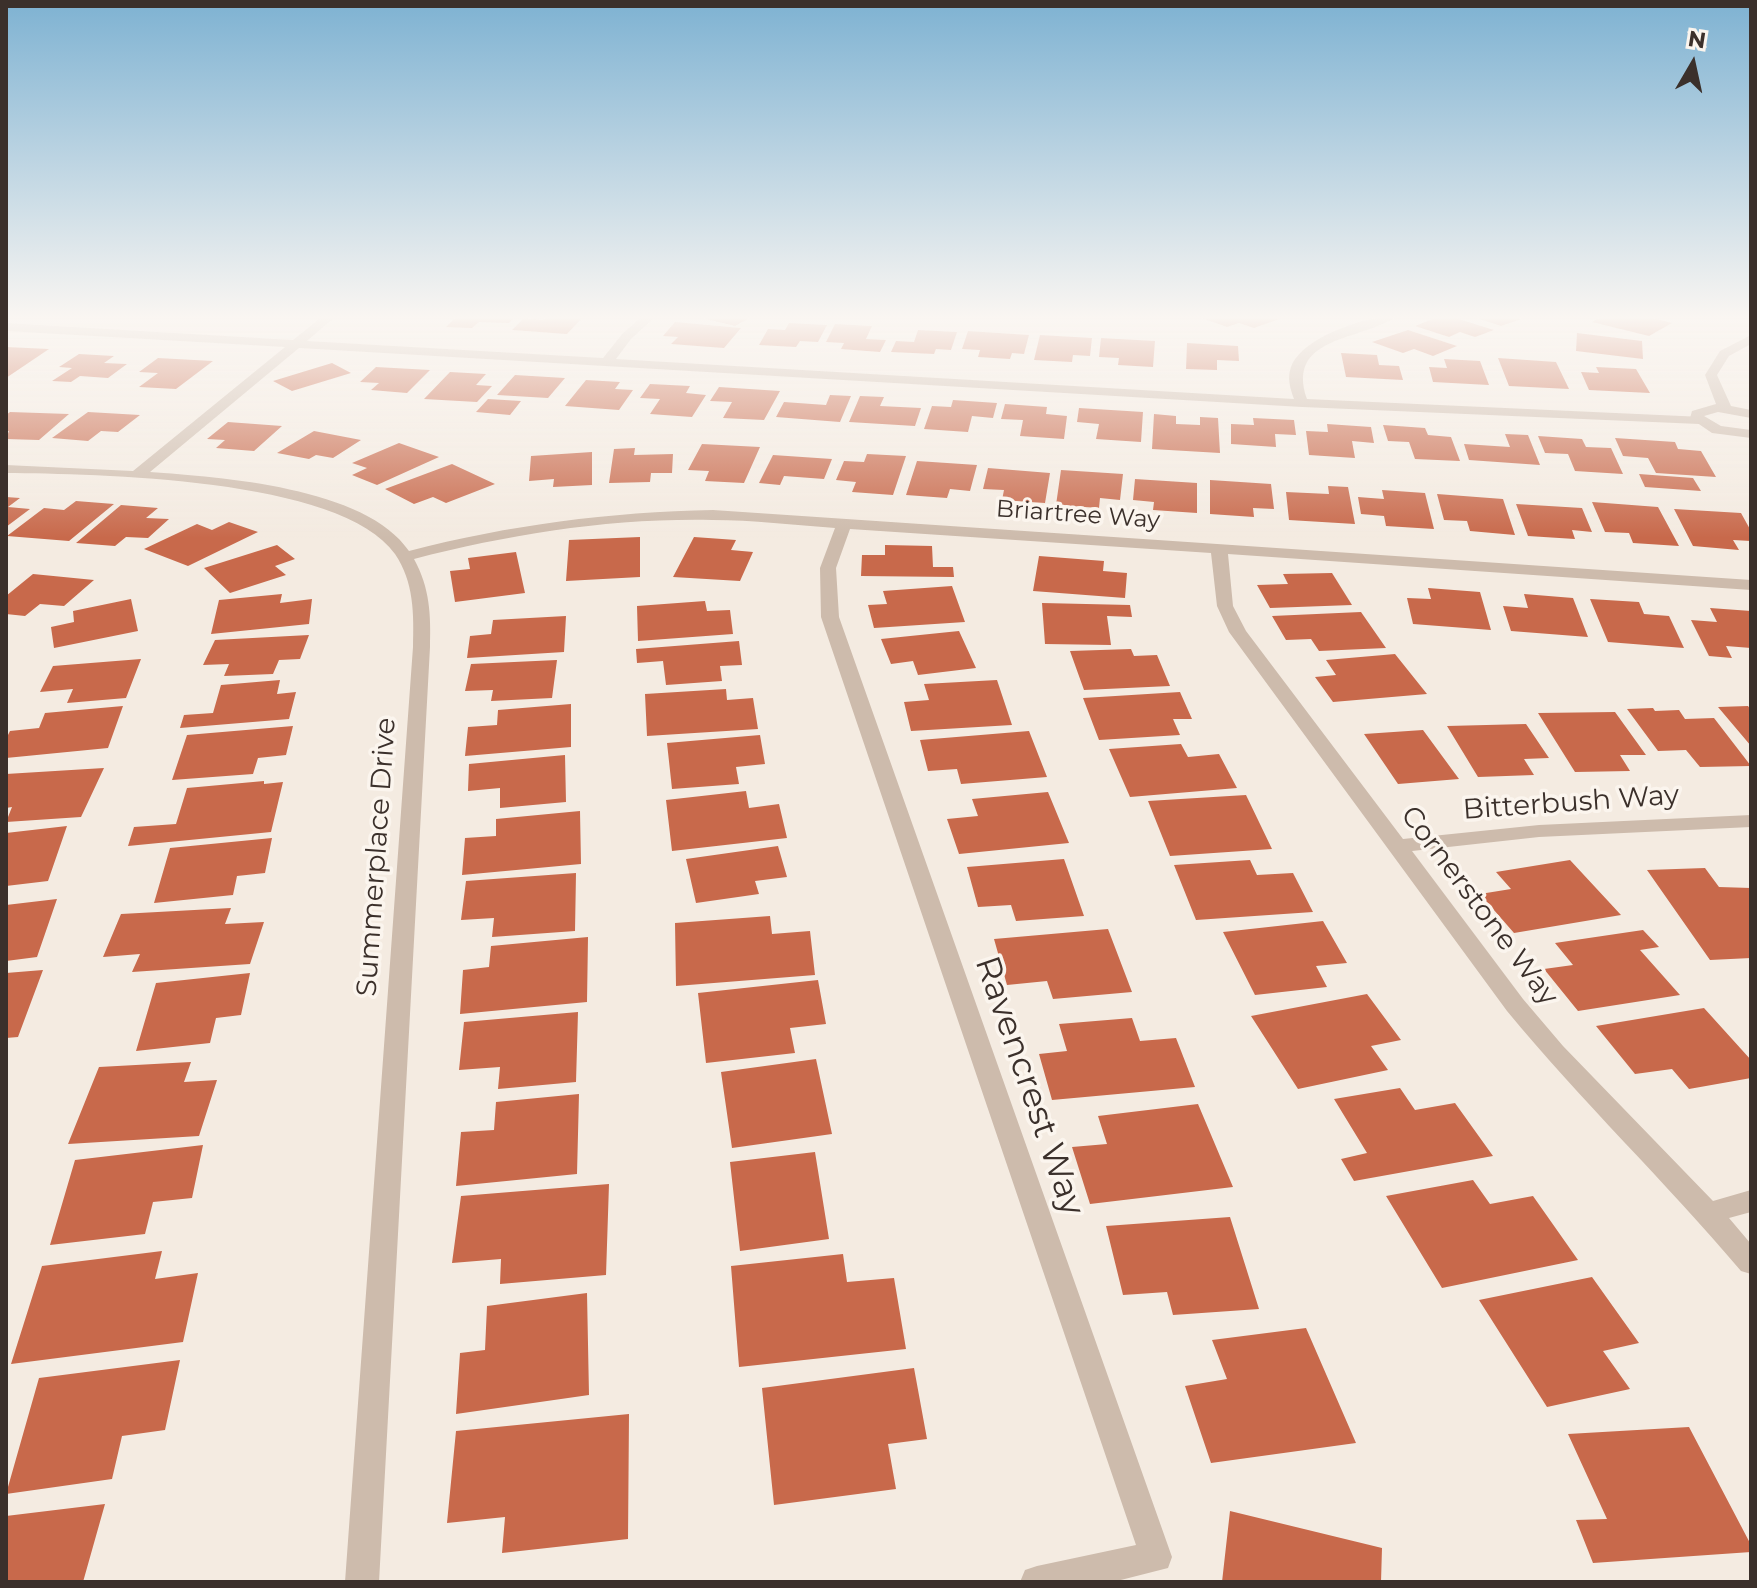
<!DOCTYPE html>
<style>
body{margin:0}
#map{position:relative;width:1757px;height:1588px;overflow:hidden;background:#f4ebe1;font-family:Montserrat,sans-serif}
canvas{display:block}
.frame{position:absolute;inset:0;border:8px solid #3b302b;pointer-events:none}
.north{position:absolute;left:1653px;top:24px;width:80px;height:80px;-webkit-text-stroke:6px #fbf5ee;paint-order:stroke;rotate:9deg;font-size:22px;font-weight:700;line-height:32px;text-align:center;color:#3b302b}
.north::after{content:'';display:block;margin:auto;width:28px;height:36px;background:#3b302b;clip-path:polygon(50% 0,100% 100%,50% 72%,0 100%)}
</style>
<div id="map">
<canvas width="1757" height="1588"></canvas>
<div class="frame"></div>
<div class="north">N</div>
</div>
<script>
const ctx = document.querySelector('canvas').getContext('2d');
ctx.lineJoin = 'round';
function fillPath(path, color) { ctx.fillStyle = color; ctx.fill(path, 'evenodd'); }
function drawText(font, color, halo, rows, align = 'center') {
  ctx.font = font + ' Montserrat,sans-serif'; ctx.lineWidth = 7; ctx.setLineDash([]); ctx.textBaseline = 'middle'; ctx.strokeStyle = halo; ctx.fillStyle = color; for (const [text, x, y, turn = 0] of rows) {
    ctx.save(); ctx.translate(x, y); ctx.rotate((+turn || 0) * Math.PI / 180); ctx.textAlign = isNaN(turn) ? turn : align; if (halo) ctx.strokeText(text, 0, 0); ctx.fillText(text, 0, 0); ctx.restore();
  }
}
fillPath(new Path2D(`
 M457 316H516L509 323 479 322 472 328 446 327Z
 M547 316H584L567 334 512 330 524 318 543 320Z
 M694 316H753L735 326Z
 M1196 316H1270L1279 319 1254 328 1239 323 1227 327Z
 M1440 316H1449L1494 330 1475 337 1460 332 1449 337 1415 326Z
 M1511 316 1521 319 1501 326 1474 317Z
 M1603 316H1645L1672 323 1649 336 1592 322Z
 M675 322 741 328 724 348 671 344 678 337 663 336Z
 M789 323 827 325 818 342 800 341 796 347 759 345 768 329 785 330Z
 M835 324 872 326 866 339 886 340 880 352 841 349 844 343 826 342Z
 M918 330 957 332 951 350 936 349 934 354 891 352 896 341 914 342Z
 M1408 330 1457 346 1433 356 1414 349 1403 353 1372 342Z
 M968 331 1029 335 1024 354 1012 353 1010 359 978 357 980 350 962 349Z
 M1577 333 1642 341 1643 359 1576 351Z
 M1040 335 1092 338 1090 356 1073 355 1072 362 1034 360Z
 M1101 338 1155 341 1153 367 1118 365 1119 358 1099 357Z
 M1187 343 1238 346 1239 361 1217 360V370L1186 369Z
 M6 347 49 349 6 378Z
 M1341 353 1377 355 1379 365 1399 366 1403 380 1346 377Z
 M79 354 114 356 104 363 127 364 108 378 80 376 71 382 52 381 72 368 59 367Z
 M158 358 213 361 176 389 139 387 158 373 139 372Z
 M1498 358 1556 362 1569 389 1509 386Z
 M1444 359 1480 361 1489 385 1433 382 1429 367 1447 368Z
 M332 363 351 373 292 391 273 381Z
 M376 367 430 370 407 393 371 390 379 383 360 382Z
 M1596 367 1636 369 1650 393 1589 390 1581 372 1599 373Z
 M450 372 486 374 476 385 492 386 477 402 424 399Z
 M515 375 565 378 548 398 497 395Z
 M586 380 620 382 615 389 633 390 619 410 565 406Z
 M650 384 690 386 686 393 706 395 692 417 650 414 660 399 640 398Z
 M719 387 780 391 764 420 723 418 732 402 710 401Z
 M830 395 851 396 840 422 776 417 784 402 826 405Z
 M860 396 884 397 880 406 921 408 915 426 849 422Z
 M488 399 521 401 510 415 476 412Z
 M953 400 997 403 993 418 972 416 968 432 924 429 932 406 951 407Z
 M1005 404 1047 407 1046 414 1067 416 1064 439 1020 436 1023 420 1001 419Z
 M1079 408 1143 412 1141 442 1096 439 1099 424 1077 422Z
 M10 412 69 414 39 440 6 439 9 431H6V415Z
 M88 412 140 415 118 432 101 431 88 441 52 438Z
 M1154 414 1176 416V424L1200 425V417L1218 418 1220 453 1152 449Z
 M1253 418 1294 420 1296 435 1275 434 1276 447 1231 444V424L1254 425Z
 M228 422 282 426 254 451 216 448 225 440 207 439Z
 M1327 424 1371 427 1374 443 1352 441 1355 458 1309 455 1306 431 1328 432Z
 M1383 425 1425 428 1428 435 1451 437 1460 461 1415 459 1409 442 1388 441Z
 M314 431 361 440 333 458 316 455 309 459 277 453Z
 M1505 434 1528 435 1540 465 1469 460 1464 444 1510 447Z
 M1538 436 1582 439 1586 447 1611 448 1623 474 1575 471 1568 454 1545 453Z
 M1615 438 1675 442 1678 449 1701 451 1716 477 1656 473 1648 458 1623 456Z
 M399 443 439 457 377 485 352 475 367 468 352 463Z
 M702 444 760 447 744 483 705 481 709 471 688 470Z
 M635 448 634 455 673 454 672 473H651L650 482 609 483 614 449Z
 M592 452V485L553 487 554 479 529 481 531 456Z
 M867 454 906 456 893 495 852 492 856 482 836 480 844 461 864 462Z
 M773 455 832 459 824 479 784 476 780 485 759 483Z
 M917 461 977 465 970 491 950 489 947 498 906 495Z
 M452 464 495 484 446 503 433 497 414 504 385 489Z
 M988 468 1050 473 1045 503 1002 500 1004 490 983 489Z
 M1061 470 1123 474 1120 500 1100 498 1099 508 1056 505Z
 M1639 474 1693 478 1701 491 1645 487Z
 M1135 479 1197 483V513L1153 510 1154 502 1133 500Z
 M1210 480 1271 484 1274 509 1253 508 1254 517 1210 514Z
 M1328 486 1348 487 1355 524 1289 520 1286 492 1329 494Z
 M1382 490 1425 493 1434 529 1386 526 1384 516 1361 514 1358 497 1384 499Z
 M1437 494 1503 499 1515 535 1470 531 1467 521 1444 520Z
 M6 497 20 498 8 507 30 509 6 527Z
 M76 501 114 504 69 541 7 536 44 508 64 510Z
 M1592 502 1658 507 1679 546 1633 543 1629 533 1605 532Z
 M1516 504 1582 508 1592 532 1572 530 1575 539 1528 536Z
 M121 505 158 508 146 518 169 519 148 538 126 537 115 546 76 543Z
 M1674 509 1741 513 1751 531V541L1733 540 1739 550 1693 546Z
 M229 522 258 532 188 566 144 549 197 524 212 530Z
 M640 537V577L566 581 569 540Z
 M694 537 736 540 731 550 753 552 740 581 673 577Z
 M277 545 295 559 275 566 286 575 230 593 204 568Z
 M885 545 932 546 933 567H953L954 577 861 576 862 555H885Z
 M516 552 525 593 455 602 450 571 470 569 468 558Z
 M1039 556 1104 561 1103 571 1127 573 1125 598 1033 591Z
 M1332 573 1352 605 1270 608 1257 585 1288 584 1283 574Z
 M33 574 94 580 64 606 40 604 25 616 6 614V596Z
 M952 586 965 622 874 628 868 605 887 604 883 591Z
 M1428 588 1480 592 1491 630 1413 624 1407 598 1431 599Z
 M282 594 280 603 312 599 309 624 211 634 219 600Z
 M1524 594 1573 598 1588 637 1511 631 1503 606 1528 608Z
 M131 599 138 631 54 648 51 627 74 622 73 611Z
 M1590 599 1639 602 1644 614 1669 616 1684 648 1608 642Z
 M705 601 707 611 730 610 733 634 638 641 637 606Z
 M1042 603 1130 605 1132 617 1107 616 1111 645 1045 644Z
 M1710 608 1751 611V648L1726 646 1732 658 1709 656 1691 620 1717 622Z
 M1361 612 1386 648 1319 651 1311 639 1286 640 1272 616Z
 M566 616 564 652 467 658 470 636 491 634 493 620Z
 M959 631 976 668 918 675 913 661 891 664 881 639Z
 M309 635 300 659 279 660 273 674 224 676 229 664 203 665 215 640Z
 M739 641 742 665 720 666 722 681 666 685 663 661 637 663 636 649Z
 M1131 649 1134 656 1157 655 1170 686 1084 690 1070 651Z
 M1395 654 1427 694 1333 702 1315 677 1336 675 1326 660Z
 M141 659 126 698 67 703 73 689 40 692 53 666Z
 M557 660 552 698 491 701 493 690 465 691 471 664Z
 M280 680 277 694 296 692 289 719 180 728 184 715 213 713 221 685Z
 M997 680 1012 725 911 731 904 702 929 700 924 684Z
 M726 689 727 700 753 698 758 729 647 736 645 694Z
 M1180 692 1192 719H1173L1180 735 1099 740 1083 698Z
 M571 704V747L465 756 468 727 497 725 498 710Z
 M123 706 108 748 6 758V739L10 731 39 728 45 713Z
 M1748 706 1751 710V746L1718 707Z
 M1653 708 1655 711 1679 710 1685 719 1714 718 1751 766 1700 767 1686 750 1658 751 1627 709Z
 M1615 712 1646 755H1620L1630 771 1575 772 1538 713Z
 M1526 724 1549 758 1524 759 1534 775 1478 777 1447 726Z
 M293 726 286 755 258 758 253 774 172 780 187 735Z
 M1423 730 1459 779 1398 784 1364 734Z
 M1029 731 1047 777 961 784 957 769 928 771 920 740Z
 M760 735 765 764 736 767 739 784 672 789 667 743Z
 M1181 744 1188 757 1219 754 1237 788 1130 797 1109 749Z
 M565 755 566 802 500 808V788L468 791 469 764Z
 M104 768 81 817 6 822 12 807 6 808V774Z
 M264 781V784L283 782 271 832 128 846 134 827 176 824 187 788Z
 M746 791 749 808 779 804 787 838 672 851 666 800Z
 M1048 792 1069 843 959 854 947 819 978 816 972 799Z
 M1246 795 1272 849 1170 856 1148 801Z
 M580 811 581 864 462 875 465 838 496 836V819Z
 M67 826 48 881 6 886V833Z
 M272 838 265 873 237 876 233 895 154 903 170 848Z
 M778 846 787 877 755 881 759 894 696 903 686 859Z
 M1064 859 1084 916 1016 921 1011 905 978 907 967 867Z
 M1250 860 1257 875 1293 873 1313 912 1196 920 1174 865Z
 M1570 860 1621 915 1514 933 1480 894 1511 889 1496 872Z
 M1705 868 1719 887 1751 888V958L1710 960 1647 870Z
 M576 873 575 931 492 937 494 918 461 920 466 881Z
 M57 899 37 957 6 961V905Z
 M231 908 225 924 264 922 250 964 132 972 140 954 103 957 121 914Z
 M770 916 772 934 810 931 815 975 676 986 675 923Z
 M1323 921 1347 963 1316 966 1327 987 1255 995 1223 932Z
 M1108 929 1132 992 1053 999 1047 981 1007 985 994 939Z
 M1643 930 1659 947 1640 950 1680 995 1578 1011 1544 969 1573 965 1555 943Z
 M588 937 587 1002 460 1014 463 970 489 967 491 946Z
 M43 970 18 1037 6 1038V973Z
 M250 973 241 1015 216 1018 210 1043 136 1051 156 983Z
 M818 980 826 1024 790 1028 795 1053 706 1063 698 993Z
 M1367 994 1401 1040 1371 1046 1388 1070 1298 1089 1251 1016Z
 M1704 1008 1751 1060V1078L1689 1089 1672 1069 1635 1074 1596 1026Z
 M578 1012 576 1082 498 1089 500 1067 459 1070 464 1022Z
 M1132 1018 1140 1041 1176 1038 1195 1087 1052 1100 1039 1054 1067 1051 1059 1024Z
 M816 1059 832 1134 732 1148 721 1072Z
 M191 1062 184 1082 217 1080 199 1136 68 1144 99 1067Z
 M1400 1088 1415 1110 1455 1103 1493 1156 1354 1181 1341 1159 1367 1153 1334 1099Z
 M579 1094 577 1174 456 1186 461 1132 494 1130 496 1102Z
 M1198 1104 1233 1187 1090 1204 1072 1147 1107 1144 1098 1116Z
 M203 1145 192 1198 153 1202 145 1234 50 1245 75 1160Z
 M815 1152 829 1239 740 1251 730 1162Z
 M1473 1180 1490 1204 1533 1196 1578 1260 1442 1288 1386 1196Z
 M609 1184 606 1275 500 1284 501 1259 452 1263 461 1196Z
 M1230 1217 1259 1309 1173 1315 1167 1292 1123 1295 1106 1226Z
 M162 1251 155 1279 198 1273 183 1342 11 1364 42 1266Z
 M843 1254 847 1282 894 1278 906 1349 739 1367 731 1266Z
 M1592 1277 1639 1343 1603 1351 1630 1389 1547 1407 1479 1300Z
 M587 1293 589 1395 456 1414 460 1353 485 1350 487 1306Z
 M1306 1328 1356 1443 1211 1463 1185 1386 1227 1379 1212 1340Z
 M180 1360 165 1430 122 1436 112 1479 6 1494 39 1378Z
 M914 1368 927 1439 888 1444 896 1489 774 1505 762 1388Z
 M629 1414 628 1539 502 1553 505 1517 447 1523 456 1431Z
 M1689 1427 1751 1545V1552L1593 1563 1576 1520 1607 1519 1568 1434Z
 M105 1504 83 1582H6V1516Z
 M1230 1511 1382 1548 1381 1582H1222Z`), '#c8694b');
fillPath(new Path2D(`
 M323 316H336L307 341 603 358 623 333 643 316H656L631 339 616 359 1294 399C1290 388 1287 378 1291 367 1303 336 1367 316 1397 316 1363 341 1285 335 1307 399L1704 417V423L1699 424 1302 407 299 348 150 472C220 477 366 487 409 551 509 525 610 512 713 510L1751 580V590L1228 554 1233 606 1246 631 1403 839 1539 825 1751 815V827L1539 837 1412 851 1523 999 1563 1046 1713 1201 1751 1190V1212L1729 1218 1751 1244V1274L1741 1271C1666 1182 1581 1101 1507 1011L1229 632 1217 606 1211 553 850 529 836 568 839 617 1172 1557 1168 1568 1113 1582H1020L1025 1570 1037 1566 1136 1545 821 617 820 568 835 528C794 525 753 520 712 520 611 518 511 534 414 559 430 588 431 615 430 647L379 1582H345L413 647C414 614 414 582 395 554 341 477 94 474 6 473V465L133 471 285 347 6 331V323L293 340Z`), '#cdbbac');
fillPath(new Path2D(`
 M1751 335V344L1729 356 1717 375 1731 406 1751 410V418L1718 412 1704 416 1721 426 1751 430V438L1712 433 1690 418 1692 411 1716 404 1705 375 1720 351Z`), '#cdbbac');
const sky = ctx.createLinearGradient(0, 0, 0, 538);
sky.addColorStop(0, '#7eb2d2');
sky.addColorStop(0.59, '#faf6f2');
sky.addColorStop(1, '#faf6f200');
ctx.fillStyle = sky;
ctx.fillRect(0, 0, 1757, 538);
drawText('24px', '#3b302b', '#fbf5ee', [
 ["Briartree Way",1078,515,4]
]);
drawText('28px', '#3b302b', '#fbf5ee', [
 ["Bitterbush Way",1571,803,-4],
 ["Summerplace Drive",377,857,-86],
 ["Cornerstone Way",1479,906,53]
]);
drawText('34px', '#3b302b', '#fbf5ee', [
 ["Ravencrest Way",1029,1086,71]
]);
</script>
